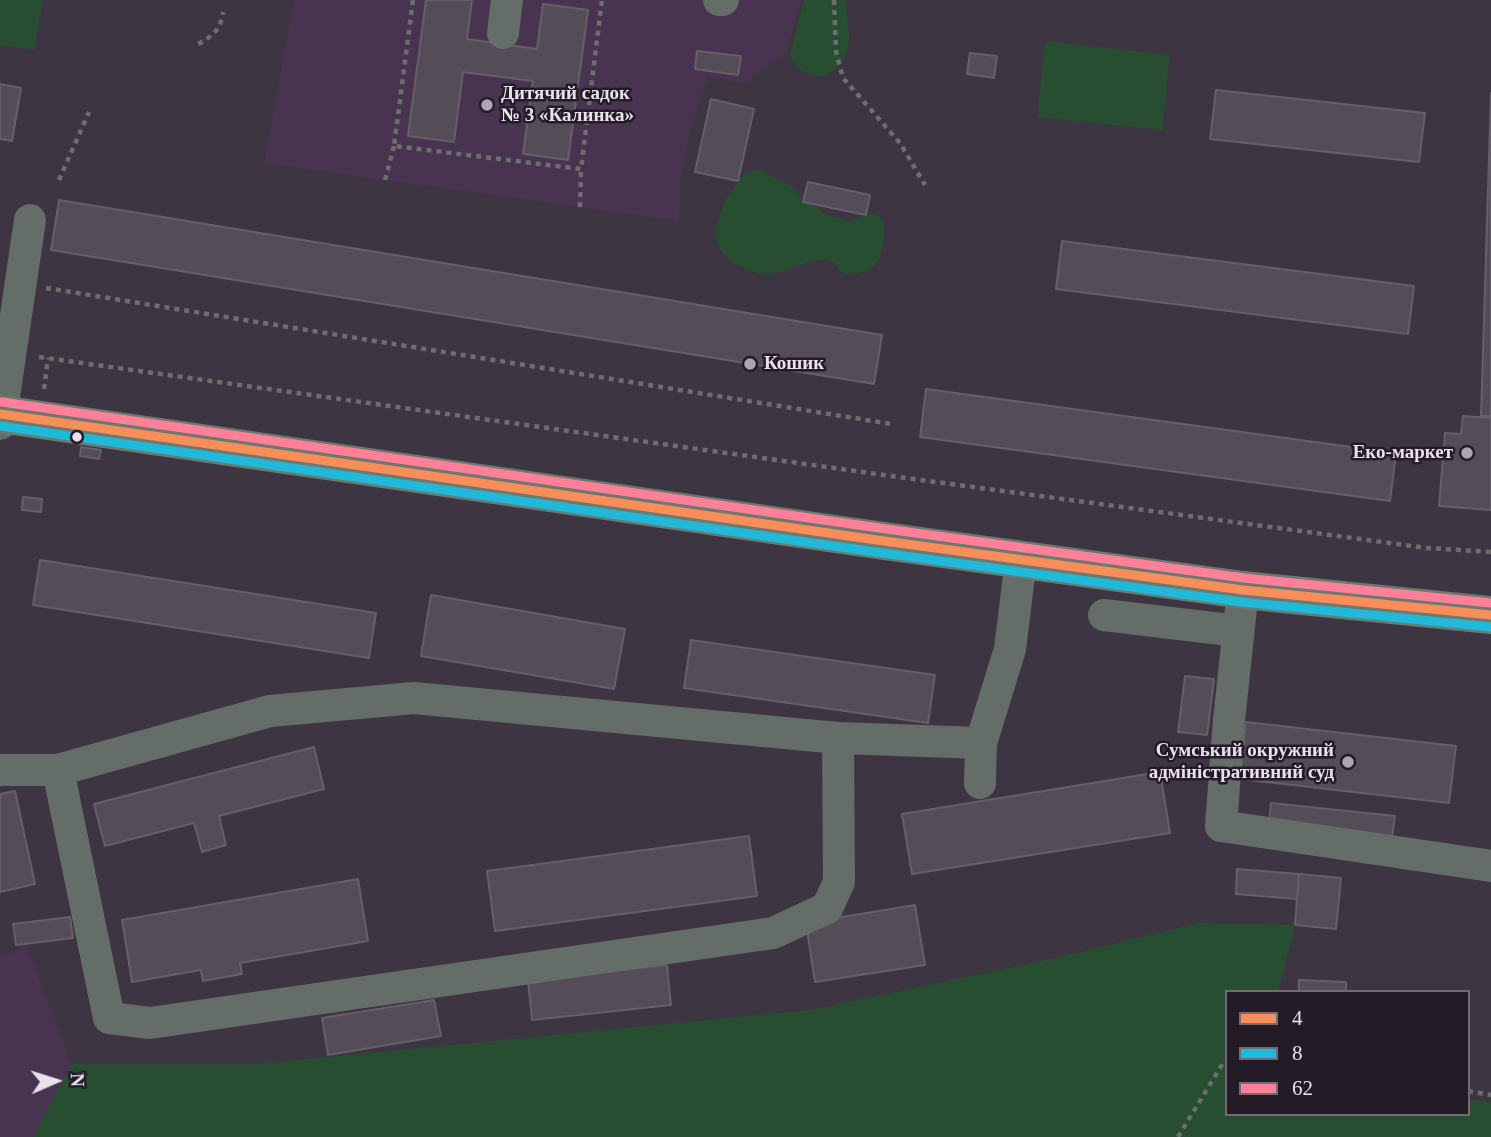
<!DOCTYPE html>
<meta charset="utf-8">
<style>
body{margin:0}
#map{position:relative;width:1491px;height:1137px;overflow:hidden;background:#3e3542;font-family:Georgia,serif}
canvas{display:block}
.legend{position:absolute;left:1225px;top:990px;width:245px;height:126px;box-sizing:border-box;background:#231b26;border:2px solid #736a76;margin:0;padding:9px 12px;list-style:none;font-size:21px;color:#ebe0ef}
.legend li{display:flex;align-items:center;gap:14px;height:35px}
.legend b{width:35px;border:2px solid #736a76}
.north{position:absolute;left:21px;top:1046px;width:70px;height:70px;-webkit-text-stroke:5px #231b26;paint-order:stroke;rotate:87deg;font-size:19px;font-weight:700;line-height:28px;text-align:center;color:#ebe0ef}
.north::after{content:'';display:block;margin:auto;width:24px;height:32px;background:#ebe0ef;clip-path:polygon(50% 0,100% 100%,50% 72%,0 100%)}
</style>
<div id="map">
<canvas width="1491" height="1137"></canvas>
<ul class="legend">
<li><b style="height:9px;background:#fa8e5a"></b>4</li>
<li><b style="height:9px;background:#20b9da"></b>8</li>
<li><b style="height:9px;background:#ff8098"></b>62</li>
</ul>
<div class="north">N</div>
</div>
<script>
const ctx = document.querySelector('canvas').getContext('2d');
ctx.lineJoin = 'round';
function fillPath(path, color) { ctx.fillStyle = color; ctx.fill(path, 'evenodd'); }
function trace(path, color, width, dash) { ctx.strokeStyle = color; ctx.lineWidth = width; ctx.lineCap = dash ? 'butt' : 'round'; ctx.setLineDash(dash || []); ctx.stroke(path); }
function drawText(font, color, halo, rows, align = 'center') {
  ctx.font = font + ' Georgia,serif'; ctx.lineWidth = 5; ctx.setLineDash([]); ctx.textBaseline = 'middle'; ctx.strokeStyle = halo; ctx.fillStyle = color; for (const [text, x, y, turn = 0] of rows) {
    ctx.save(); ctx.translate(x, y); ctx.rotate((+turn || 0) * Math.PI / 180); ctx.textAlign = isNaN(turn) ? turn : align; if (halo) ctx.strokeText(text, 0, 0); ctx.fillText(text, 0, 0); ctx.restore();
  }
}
fillPath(new Path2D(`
 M294 0H801L786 53 745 83 708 77 691 127 681 177 679 221 264 163Z
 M26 944 72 1064 33 1137H0V959Z`), '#483451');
fillPath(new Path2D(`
 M0 0H43L34 50 0 45Z
 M804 0H845C849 34 858 57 824 76 808 76 794 70 790 54Z
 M1045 41 1170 55 1162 130 1037 117Z
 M760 170C781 183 790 179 803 202 818 205 815 208 825 214 832 217 842 218 850 222L866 215H877L883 220C885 251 882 276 843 274 840 271 836 264 832 262 816 252 781 279 759 273 741 269 719 257 716 237 713 221 734 178 749 172 753 170 756 171 760 170Z
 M1199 923 1295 925 1278 992H1227V1114H1468V1099L1491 1102V1137H33L72 1064H257L811 1010 1060 957Z`), '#274e31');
const building = new Path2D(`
 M426 0H472L467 39 537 49 543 4 588 10 568 160 523 154 533 81 463 72 454 142 408 136Z
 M697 51 741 56 738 75 695 69Z
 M970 53 997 56 994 78 967 74Z
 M0 84 21 88 12 141 0 139Z
 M1216 90 1425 113 1419 162 1210 139Z
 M1491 93V416H1481Z
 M711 99 754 109 738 181 695 172Z
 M808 182 870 195 866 215 803 202Z
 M59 200 882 335 874 384 51 250Z
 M1062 241 1414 286 1408 334 1056 289Z
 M926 389 1396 453 1390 501 920 437Z
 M1463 416 1491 418V510L1439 506 1445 433 1461 434Z
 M81 447 101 450 99 459 80 456Z
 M23 497 42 499 41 512 22 510Z
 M40 560 376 613 369 658 33 605Z
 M431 595 625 629 614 689 421 656Z
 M691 640 935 675 928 723 684 688Z
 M1185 676 1214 679 1207 735 1178 732Z
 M1246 722 1456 746 1449 803 1240 779Z
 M314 747 324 789 219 816 226 845 202 852 194 823 105 846 94 804Z
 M1160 772 1170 833 912 874 902 814Z
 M15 791 35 884 0 892V794Z
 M1271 803 1395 816 1392 837 1269 823Z
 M749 836 757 896 495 931 487 871Z
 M1237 869 1299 874 1297 899 1236 894Z
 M1299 874 1341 878 1336 929 1295 925Z
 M358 879 368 941 240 963 242 974 203 981 201 970 132 982 122 920Z
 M915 905 925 965 815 982 806 923Z
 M70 917 73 938 16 945 13 924Z
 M667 965 671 1005 532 1020 528 980Z
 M1299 980 1346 982V992H1299Z
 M434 1000 441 1036 328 1055 322 1018Z`);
fillPath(building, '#544d58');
trace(building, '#665e69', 2);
trace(new Path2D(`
 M413 0 394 146 581 169 602 0
 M834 0 836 52 843 78 900 143 925 185
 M198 44C213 36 221 29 223 12
 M59 180 89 112
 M385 180 394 146
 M580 207 581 169
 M46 288 891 424
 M39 357 884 475 1427 548 1491 552
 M44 389 48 358
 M1468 1091 1491 1095
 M1178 1137 1223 1063 1227 1062`), '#6b6f6d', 4.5, [5, 5]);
trace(new Path2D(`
 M719 0H723
 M503 33 507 0
 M0 424 30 220
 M1243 590 1229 720 1221 826 1491 866
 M1104 615 1238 631
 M0 770H58L270 711 414 698 838 738 981 743 1010 649 1021 560
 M58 770 109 1018 150 1023 773 933 827 908 839 882 838 738
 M980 783 981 743`), '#646d67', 32);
trace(new Path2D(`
 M0 414 877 540 1243 590 1491 615`), '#6b796e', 38);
trace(new Path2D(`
 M0 414 877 540 1243 590 1491 615`), '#fa8e5a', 9);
trace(new Path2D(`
 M0 426 875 552 1241 602 1490 627`), '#20b9da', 9);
trace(new Path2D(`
 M2 402 879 528 1244 578 1491 603`), '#ff8098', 9);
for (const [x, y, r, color] of [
 [487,105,7,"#aea4b2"],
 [750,364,7,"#aea4b2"],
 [77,437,6,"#ebe0ef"],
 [1467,453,7,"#aea4b2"],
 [1348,762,7,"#aea4b2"]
]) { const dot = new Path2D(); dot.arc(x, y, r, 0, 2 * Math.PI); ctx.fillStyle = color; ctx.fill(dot); trace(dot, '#231b26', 2.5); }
drawText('bold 19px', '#ebe0ef', '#231b26', [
 ["Дитячий садок",501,94],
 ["№ 3 «Калинка»",501,116],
 ["Кошик",764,364],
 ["Еко-маркет",1453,453,"right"],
 ["Сумський окружний",1334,751,"right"],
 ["адміністративний суд",1334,773,"right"]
], 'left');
</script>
